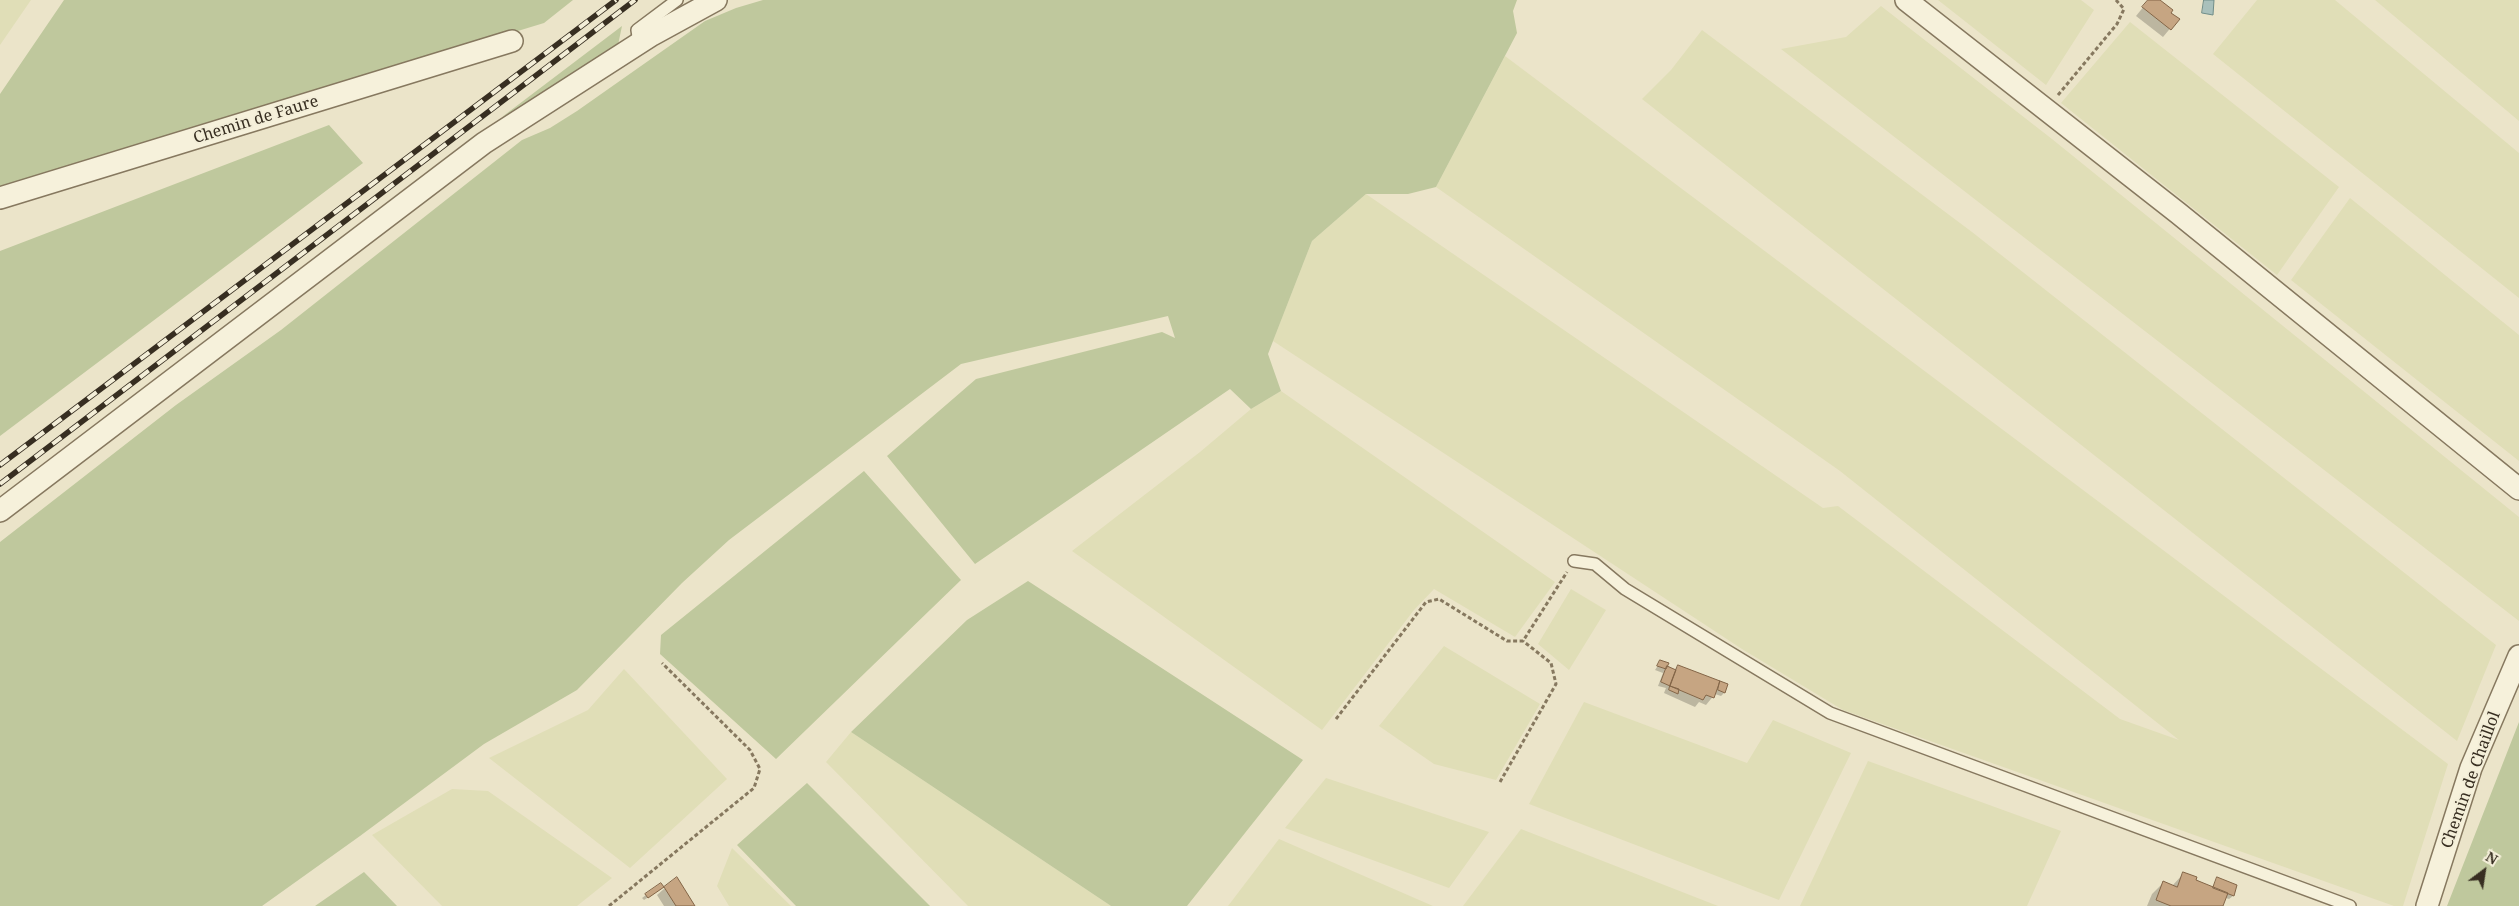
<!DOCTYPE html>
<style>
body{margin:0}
#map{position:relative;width:2519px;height:906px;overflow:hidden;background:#ebe4c9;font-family:"Noto Serif",serif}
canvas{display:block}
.north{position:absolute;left:2459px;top:846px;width:50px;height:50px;-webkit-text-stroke:4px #f3eed8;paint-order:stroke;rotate:31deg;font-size:14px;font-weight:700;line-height:20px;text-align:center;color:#372e21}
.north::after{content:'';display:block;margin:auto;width:18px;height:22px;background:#372e21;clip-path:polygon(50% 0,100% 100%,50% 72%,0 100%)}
</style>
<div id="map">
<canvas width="2519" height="906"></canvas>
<div class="north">N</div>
</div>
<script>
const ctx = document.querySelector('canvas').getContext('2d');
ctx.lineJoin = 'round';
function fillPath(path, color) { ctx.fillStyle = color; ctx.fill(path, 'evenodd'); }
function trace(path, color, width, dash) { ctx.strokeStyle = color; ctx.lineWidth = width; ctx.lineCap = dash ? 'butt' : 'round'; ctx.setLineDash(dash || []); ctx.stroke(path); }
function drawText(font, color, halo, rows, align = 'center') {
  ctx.font = font + ' "Noto Serif",serif'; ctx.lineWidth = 4; ctx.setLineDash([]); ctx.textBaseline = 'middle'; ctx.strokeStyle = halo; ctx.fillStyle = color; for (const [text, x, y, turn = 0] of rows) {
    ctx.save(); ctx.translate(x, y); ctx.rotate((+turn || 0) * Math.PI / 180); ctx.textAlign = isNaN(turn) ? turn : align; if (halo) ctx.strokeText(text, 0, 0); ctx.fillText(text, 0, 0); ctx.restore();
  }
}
fillPath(new Path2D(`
 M0 0H31L0 45Z
 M1938 0H2081L2094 10 2046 85Z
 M2257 0H2335L2519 153V298L2213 54Z
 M2375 0H2519V121Z
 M1881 6 2052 139 2519 517V621L1781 49 1846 37Z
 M2130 22 2339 187 2277 275 2061 103Z
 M1702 30 1972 232 2496 645 2457 741 1642 99 1671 70Z
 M1505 56 2448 764 2403 906H2394L1843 710 1742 649 1273 341 1312 241 1366 194 1823 508 1838 506 2120 719 2179 740 1840 471 1436 187Z
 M2350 198 2519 335V461L2291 280Z
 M1281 391 1555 582 1515 637 1434 589 1414 610 1322 730 1072 551 1200 452 1251 409Z
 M1571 589 1606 610 1569 670 1538 644Z
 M1444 646 1540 704 1496 780 1434 764 1379 726Z
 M624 669 727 779 630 868 489 758 588 710Z
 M1584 702 1747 763 1773 720 1851 753 1779 900 1529 804Z
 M851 732 1111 906H968L826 762Z
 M1868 761 2061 831 2027 906H1800Z
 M1326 778 1489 832 1449 888 1285 828Z
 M452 789 488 791 612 878 577 906H442L372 835Z
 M1521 829 1718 906H1463Z
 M1279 839 1433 906H1228Z
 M732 848 791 906H729L717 886Z`), '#e0deb7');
fillPath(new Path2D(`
 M64 0H573L544 23 0 189V94Z
 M763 0H1517L1513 11 1517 33 1436 187 1408 194H1366L1312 241 1268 354 1281 391 1251 409 1230 389 975 564 887 456 976 379 1162 332 1175 338 1168 316 961 364 729 540 682 583 577 690 484 744 360 836 262 906H0V542L176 405 281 330 522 140 550 128 577 111 705 21 736 8Z
 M622 26 618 45 566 84 502 117Z
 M329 125 363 163 0 436V251Z
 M864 471 961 580 776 759 660 654 661 635Z
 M1028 581 1303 760 1187 906H1111L851 732 967 620Z
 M2519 722V906H2447Z
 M807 783 930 906H796L737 845Z
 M364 872 397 906H315Z`), '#bfc89d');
const water = new Path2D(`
 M2204 0H2214L2213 15 2202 13Z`);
fillPath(water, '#a9c0bb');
trace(water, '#708d89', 1);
fillPath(new Path2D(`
 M2149 0H2158L2178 19 2163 37 2136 16Z
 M1661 661 1674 670 1679 666 1717 687 1721 683 1724 693 1721 696 1715 694 1706 705 1699 702 1695 707 1664 693 1666 688 1658 686 1663 673 1655 670Z
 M2184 873 2212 888 2217 879 2236 886 2233 896 2229 899 2226 898 2221 906H2147L2152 894 2164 882 2172 886Z
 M661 884 659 890 644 900 642 898Z
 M665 888 693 906H664L657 895Z`), '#0003');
const building = new Path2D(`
 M2148 0H2160L2173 10 2171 13 2180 19 2171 30 2142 7Z
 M1660 660 1669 663 1666 669 1657 666Z
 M1678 665 1720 681 1714 698 1706 695 1703 700 1670 686Z
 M1667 666 1676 670 1670 686 1661 682Z
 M1720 681 1728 684 1725 693 1718 690Z
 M1670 686 1679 689 1678 694 1669 690Z
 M2183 872 2197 877 2196 880 2228 893 2223 906H2171L2156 900 2163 881 2177 887Z
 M677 877 695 906H676L664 887Z
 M2217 877 2237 885 2234 896 2213 888Z
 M661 883 664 887 648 898 645 894Z`);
fillPath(building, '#c6a582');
trace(building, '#836547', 1);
const service = new Path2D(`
 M639 44 637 30 677 0
 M1574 561 1595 564 1625 589 1830 713 2350 906`);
const minor = new Path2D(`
 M1906 0 2178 213 2519 489
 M0 198 512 41
 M0 511 484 143 652 35 716 0
 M2427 906 2471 768 2519 656`);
trace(service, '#86785f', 14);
trace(minor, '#86785f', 24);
trace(new Path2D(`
 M2058 95 2117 24 2124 9 2116 0
 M1336 719 1426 602 1439 599 1507 641H1523L1567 572
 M1500 782 1556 684 1551 663 1523 641
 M609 906 754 788 760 769 750 750 662 663`), '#86785f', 3, [4, 2.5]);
trace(service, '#f6f1db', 11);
trace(minor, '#f6f1db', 21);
const rail = new Path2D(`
 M0 465 616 0
 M0 484 635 0`);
trace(rail, '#372e21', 5.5);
trace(rail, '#f3eed8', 4, [11]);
drawText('16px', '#372e21', '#f3eed8', [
 ["Chemin de Faure",256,120,-17],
 ["Chemin de Chaillol",2471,780,-70]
]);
</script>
